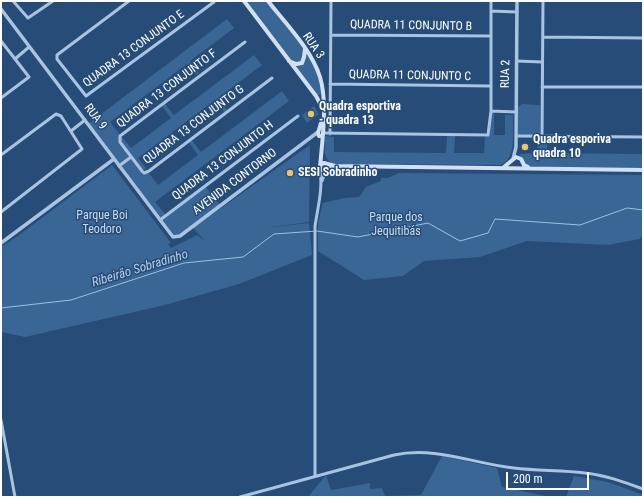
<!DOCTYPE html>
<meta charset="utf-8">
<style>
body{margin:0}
#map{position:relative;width:644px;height:498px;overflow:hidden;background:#264c77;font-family:"Roboto Condensed",sans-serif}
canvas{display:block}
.frame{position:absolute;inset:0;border:2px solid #fff;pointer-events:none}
.scale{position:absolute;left:506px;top:472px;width:83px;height:18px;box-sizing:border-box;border:2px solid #fff;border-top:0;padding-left:5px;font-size:12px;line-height:14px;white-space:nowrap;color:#fff;-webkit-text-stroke:3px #264c77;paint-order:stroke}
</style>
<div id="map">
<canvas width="644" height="498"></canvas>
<div class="frame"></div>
<div class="scale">200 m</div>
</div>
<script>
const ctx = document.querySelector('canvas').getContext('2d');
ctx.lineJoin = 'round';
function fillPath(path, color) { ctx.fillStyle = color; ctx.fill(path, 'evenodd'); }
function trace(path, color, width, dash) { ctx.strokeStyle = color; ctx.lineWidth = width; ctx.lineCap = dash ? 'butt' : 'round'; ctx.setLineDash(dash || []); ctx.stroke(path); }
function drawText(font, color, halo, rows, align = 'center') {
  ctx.font = font + ' "Roboto Condensed",sans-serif'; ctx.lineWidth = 3; ctx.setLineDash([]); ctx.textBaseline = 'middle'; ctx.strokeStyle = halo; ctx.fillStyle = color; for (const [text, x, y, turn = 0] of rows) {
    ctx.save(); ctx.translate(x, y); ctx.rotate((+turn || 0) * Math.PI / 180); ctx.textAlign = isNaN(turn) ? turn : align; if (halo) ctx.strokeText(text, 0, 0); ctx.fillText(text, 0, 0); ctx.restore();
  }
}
fillPath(new Path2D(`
 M249 1H268L305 49 316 68 322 94 316 96 246 3Z
 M227 19 234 28 190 61 199 73 196 75 187 64 110 122 131 148 171 118 162 106 165 104 174 115 254 55 262 65 218 98 227 110 224 112 215 100 138 158 146 168 142 171 148 172 158 185 198 155 188 141 191 139 201 152 282 91 289 101 155 202 166 215 205 186 220 205 175 238 88 124Z
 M522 104 540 105V135H518V107Z
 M314 106 319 114 307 123 302 115Z
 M491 111H494V135H505V115H513C512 130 518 159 500 165L334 164C322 160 325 147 325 136L334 137V152L446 153 447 136H455L454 153H484L485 137 488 135Z
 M538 140H547V153L643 154V168H530L525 165 519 154 537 153Z
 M310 145 309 222 265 228 309 223 312 255 239 284 165 305 25 337 1 332V247L18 236 112 165 171 243 168 244 171 248 197 235 205 241 193 228Z
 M399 173 643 175V233L640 239 608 245 527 241 480 257 424 261 403 276 364 280 318 251V223L323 203 344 198 359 197 366 187 381 181V178H388Z
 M442 456 497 468 502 487 551 497H308L326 475 331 490 370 483V489L382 488 385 496 421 495Z
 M574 476 608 482 643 495V497H566Z`), '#3a6695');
trace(new Path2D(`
 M1 308 71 300 184 263 243 257 274 234 317 231 358 237 428 223 460 241 488 233 495 219 580 225 627 208 643 210`), '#9dbfe3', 1);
trace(new Path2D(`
 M13 1 28 18 53 1
 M129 1 57 55V59L86 96 214 2
 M491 11 517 12
 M331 35 490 36
 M543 37 643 38
 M1 41 29 77 1 98
 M245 42 120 136V142L142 171 144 173 149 171 272 78
 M15 59 29 47
 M517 61 542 62
 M330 84 490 86
 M542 87H643
 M491 111 516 112
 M71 131 85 120
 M323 133 488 135 491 111V1
 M330 134 331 1
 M517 136 643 137
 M542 136 543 1
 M1 155 56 114 61 116 82 149 1 212
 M119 166 131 157
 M322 181 326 170
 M160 220 298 116
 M1 420 15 497
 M315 476V226C318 206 323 189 320 169
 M240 497 394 455C436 446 474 464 514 468 538 471 561 470 585 473 605 475 624 482 643 489`), '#a8c4e2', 3);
trace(new Path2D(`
 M1 9 173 237 180 236 318 132
 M513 159 516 147 517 1
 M1 243 114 159`), '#a8c4e2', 3.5);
trace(new Path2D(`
 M244 1 316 96 322 107
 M268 1C286 24 311 49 320 77 328 104 322 141 320 168L324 171 334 166
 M289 61 296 64 302 63 304 57 305 49
 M321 123 318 133 319 136H322
 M320 165 324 163 335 166 643 170
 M504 167 516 157 521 159 524 165 528 167`), '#d1e1f3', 4);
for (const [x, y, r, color] of [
 [311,114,4,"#eac36e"],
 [525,147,4,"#eac36e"],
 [290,173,4,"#eac36e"]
]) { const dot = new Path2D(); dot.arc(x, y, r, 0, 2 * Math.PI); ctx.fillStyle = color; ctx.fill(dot); trace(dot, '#264c77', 1.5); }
drawText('12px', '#fff', '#264c77', [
 ["QUADRA 11 CONJUNTO B",411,26,1],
 ["RUA 3",313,46,56],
 ["QUADRA 13 CONJUNTO E",134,49,-36],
 ["RUA 2",506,74,-89],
 ["QUADRA 11 CONJUNTO C",410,76,1],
 ["QUADRA 13 CONJUNTO F",167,89,-37],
 ["RUA 9",95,117,53],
 ["QUADRA 13 CONJUNTO G",194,125,-37],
 ["QUADRA 13 CONJUNTO H",223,161,-37],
 ["AVENIDA CONTORNO",235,182,-37]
]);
drawText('bold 12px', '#fff', '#264c77', [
 ["Quadra esportiva",319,107],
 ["- quadra 13",319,121],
 ["Quadra esporiva",533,140],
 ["quadra 10",533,154],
 ["SESI Sobradinho",298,173]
], 'left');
drawText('12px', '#cbdef2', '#264c77', [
 ["Parque Boi",102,216],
 ["Teodoro",102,230],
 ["Parque dos",396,218],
 ["Jequitibás",396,232]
]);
drawText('italic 13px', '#b3ceea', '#264c77', [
 ["Ribeirão Sobradinho",140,269,-17]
]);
</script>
